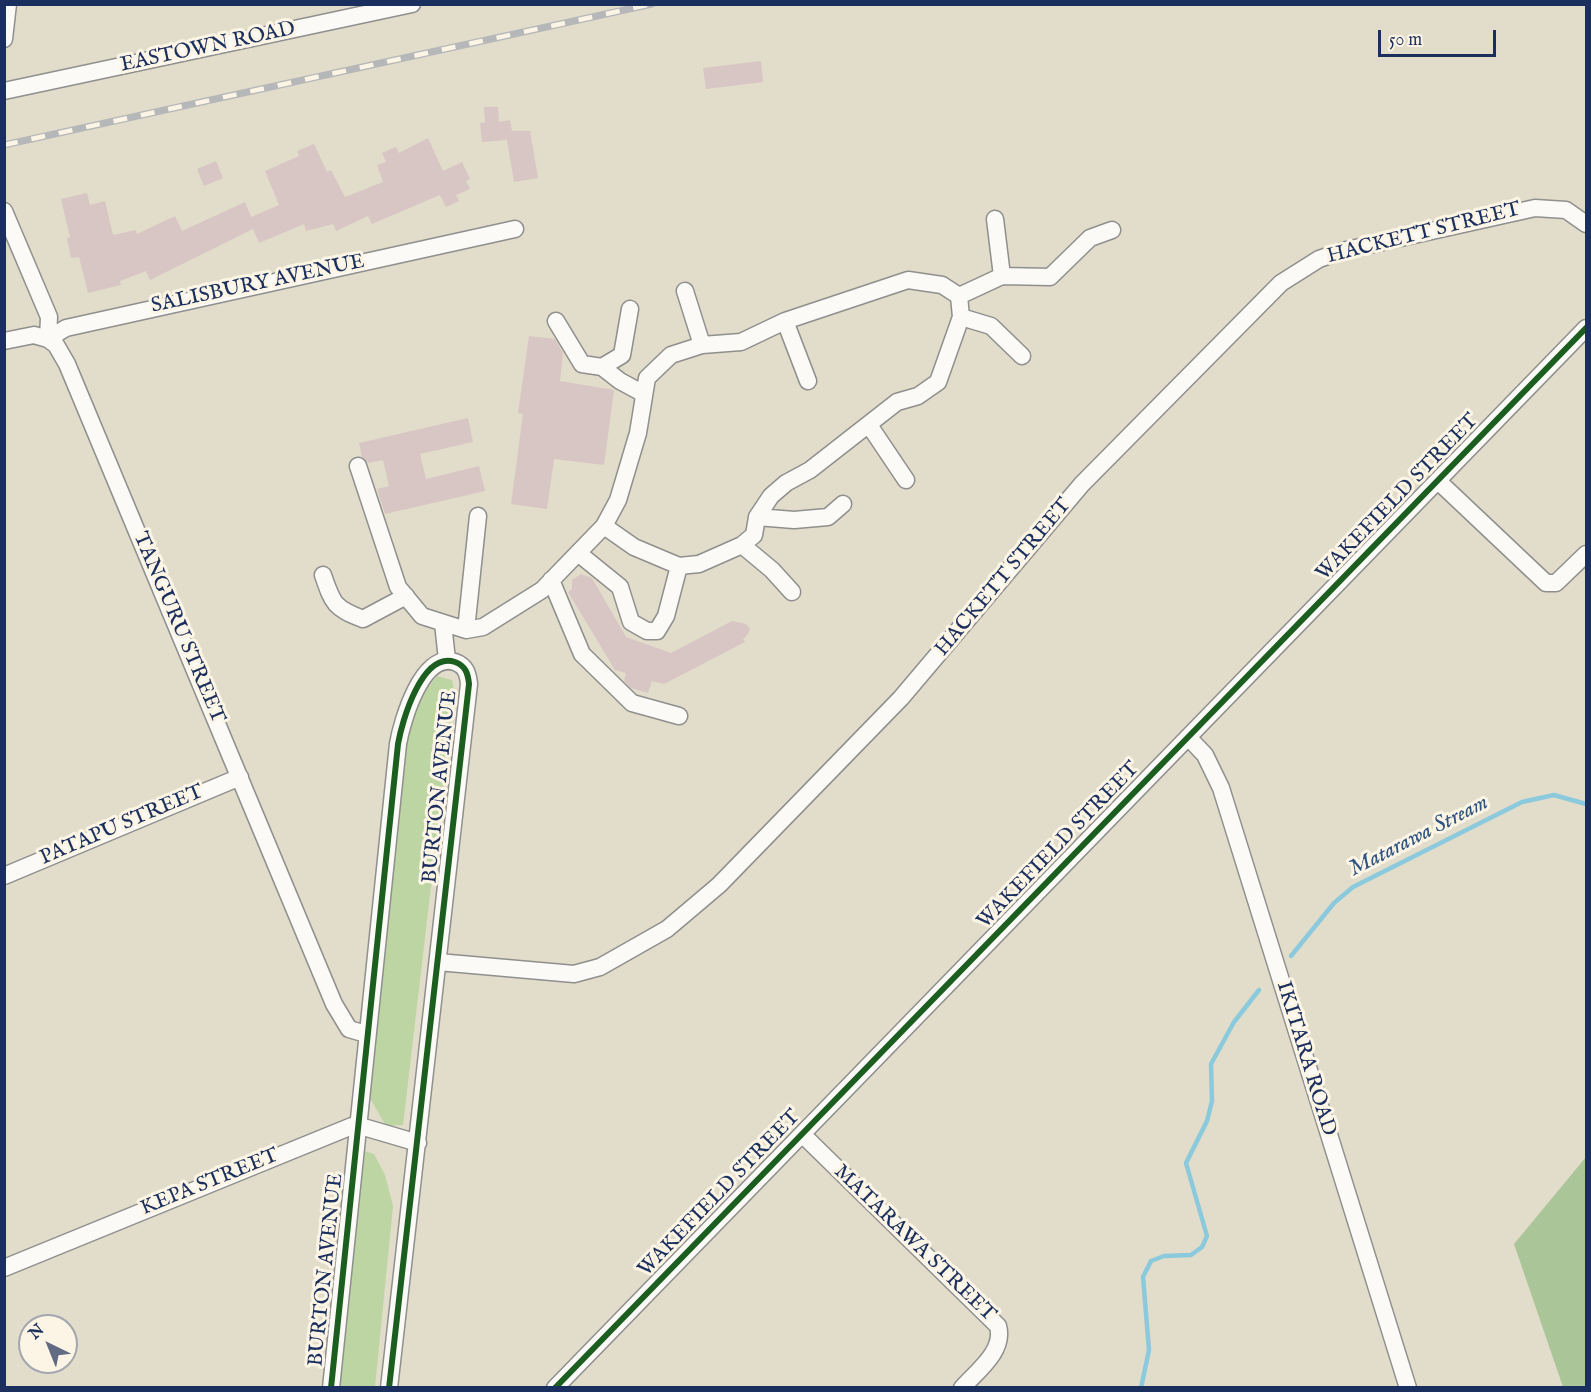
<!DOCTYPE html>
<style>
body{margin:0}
#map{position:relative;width:1591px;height:1392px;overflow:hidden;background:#e2dcca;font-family:"IM FELL English",serif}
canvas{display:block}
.frame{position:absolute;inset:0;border:6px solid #1b2f5e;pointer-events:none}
.north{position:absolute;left:18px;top:1314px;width:60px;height:60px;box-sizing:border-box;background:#fcf5e5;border:2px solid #a2a6af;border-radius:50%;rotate:317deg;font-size:16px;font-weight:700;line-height:24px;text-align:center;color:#1b2f5e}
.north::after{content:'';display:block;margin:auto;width:21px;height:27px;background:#616c84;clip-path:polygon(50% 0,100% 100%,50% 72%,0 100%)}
.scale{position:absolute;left:1378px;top:30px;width:118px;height:27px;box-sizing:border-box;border:3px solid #1b2f5e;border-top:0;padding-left:8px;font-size:18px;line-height:21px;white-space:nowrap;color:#1b2f5e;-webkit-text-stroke:4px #fcf5e5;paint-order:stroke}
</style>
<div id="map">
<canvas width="1591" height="1392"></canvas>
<div class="frame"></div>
<div class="north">N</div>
<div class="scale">50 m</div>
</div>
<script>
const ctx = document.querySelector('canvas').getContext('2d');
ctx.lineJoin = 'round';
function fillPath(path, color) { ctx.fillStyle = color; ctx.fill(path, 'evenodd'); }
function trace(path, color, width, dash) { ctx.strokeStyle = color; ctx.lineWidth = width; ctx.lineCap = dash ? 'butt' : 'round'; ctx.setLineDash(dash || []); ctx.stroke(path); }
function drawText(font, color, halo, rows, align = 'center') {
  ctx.font = font + ' "IM FELL English",serif'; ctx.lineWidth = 6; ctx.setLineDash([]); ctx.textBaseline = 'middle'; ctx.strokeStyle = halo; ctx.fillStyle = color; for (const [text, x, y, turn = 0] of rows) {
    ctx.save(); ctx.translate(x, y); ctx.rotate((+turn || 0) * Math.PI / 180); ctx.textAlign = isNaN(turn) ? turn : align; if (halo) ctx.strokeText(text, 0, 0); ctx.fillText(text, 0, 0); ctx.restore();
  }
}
fillPath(new Path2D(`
 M437 676 452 680 454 690 403 1125 386 1126 363 1086 397 745 419 699Z
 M364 1151 374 1154 385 1175 393 1206 375 1387 330 1388 359 1155Z`), '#bcd5a2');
fillPath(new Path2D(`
 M1586 1157V1387H1563L1514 1244Z`), '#aac598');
trace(new Path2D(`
 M1291 956 1334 903 1353 887 1522 802 1554 795 1586 804
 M1141 1388 1149 1350 1143 1277 1151 1261 1164 1256 1191 1255 1202 1247 1207 1236 1186 1163 1207 1121 1212 1101 1211 1064 1234 1022 1259 990`), '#8bcadc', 4.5);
fillPath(new Path2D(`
 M761 61 763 82 706 89 703 68Z
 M484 107H498L499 122 510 120 512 131H530L538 178 514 182 507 140 482 142 480 123 485 122Z
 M428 138 443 171 462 162 470 179 466 181 470 189 456 195 459 201 446 207 440 195 372 224 368 216 336 231 333 224 306 231 304 224 259 243 253 229 150 280 146 271 120 281 121 285 88 293 79 257 71 258 67 238 70 237 61 199 87 193 90 205 105 201 113 235 136 230 137 234 175 216 182 231 245 202 251 217 279 205 265 171 299 156 297 151 314 144 327 172 331 170 345 197 383 182 377 165 386 162 382 153 396 147 399 153Z
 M216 161 223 178 204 186 197 169Z
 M529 336 555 339 563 353 560 381 614 390 604 465 554 459 547 509 511 504 523 414 518 413Z
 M468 418 473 442 420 454 426 479 479 466 485 491 385 514 377 489 389 486 383 460 368 463 362 457 359 443Z
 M581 574 592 578 626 637 671 653 732 621 746 624 750 629 748 634 743 639 745 642 664 684 652 681 648 693 631 688 624 681 626 673 615 670 568 592 572 589V580Z`), '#d8c6c4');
const minor = new Path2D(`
 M4 39 8 4
 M4 91 412 4
 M4 211 49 317 48 339 56 345 67 364 334 1004 349 1029 366 1034
 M995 219 1002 276
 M685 291 702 345
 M959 296 1002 276 1050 277 1090 238 1112 230
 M961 317 991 326 1022 356
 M556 321 582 364 602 367 620 381 644 394
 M785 321 808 381
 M4 341 34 335 48 339 66 328 515 229
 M602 367 622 355 630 309
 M869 425 906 480
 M358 466 398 587 422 616 466 630 483 627 542 590 604 526 618 500 638 433 647 378 671 355 702 345 741 342 785 321 908 280 942 285 959 296 961 317 938 382 918 396 897 402 810 470 786 483 771 496 757 517 754 535 742 545 699 564 679 566 634 547 604 526
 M1438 481 1546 583H1556L1586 554
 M757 517 794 520 828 517 843 504
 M742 545 772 570 792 592
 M578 553 620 587 631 622 647 631H657L666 616 679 566
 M323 575C333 604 334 608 363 619L406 596
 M551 580 582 654 632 703 679 716
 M443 623 447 660
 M466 630 478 516
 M1188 737 1205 755 1221 788 1408 1388
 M4 876 240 777
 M438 962 574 974 600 967 667 929 719 885 901 698 1082 484 1281 283 1319 259 1342 251 1535 208 1566 210 1586 224
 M802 1134 998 1326C1005 1351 977 1371 962 1388
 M4 1268 352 1126H360L418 1143
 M331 1388 398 744C402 721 422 651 455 662 466 666 468 674 469 684L389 1388
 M555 1388 1586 328`);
trace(minor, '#8f8f8e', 19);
trace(minor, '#fbfaf7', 16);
const rail = new Path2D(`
 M4 145 652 4`);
trace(rail, '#b5b7b9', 7);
trace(rail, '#fcf5e5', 4.5, [14]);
trace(new Path2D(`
 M331 1388 398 744C402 721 422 651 455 662 466 666 468 674 469 684L389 1388
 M555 1388 1586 328`), '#1b5e20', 6);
drawText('21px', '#1b2f5e', '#fcf5e5', [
 ["EASTOWN ROAD",208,48,-12],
 ["HACKETT STREET",1424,234,-14],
 ["SALISBURY AVENUE",258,285,-12],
 ["WAKEFIELD STREET",1398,498,-46],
 ["HACKETT STREET",1004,578,-50],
 ["TANGURU STREET",178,628,67],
 ["BURTON AVENUE",441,787,-84],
 ["PATAPU STREET",122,826,-23],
 ["WAKEFIELD STREET",1059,846,-46],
 ["IKITARA ROAD",1305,1059,73],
 ["KEPA STREET",210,1183,-22],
 ["WAKEFIELD STREET",720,1194,-46],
 ["MATARAWA STREET",914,1244,44],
 ["BURTON AVENUE",327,1270,-84]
]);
drawText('italic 22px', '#2e547f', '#fcf5e5', [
 ["Matarawa Stream",1419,837,-27]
]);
</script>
